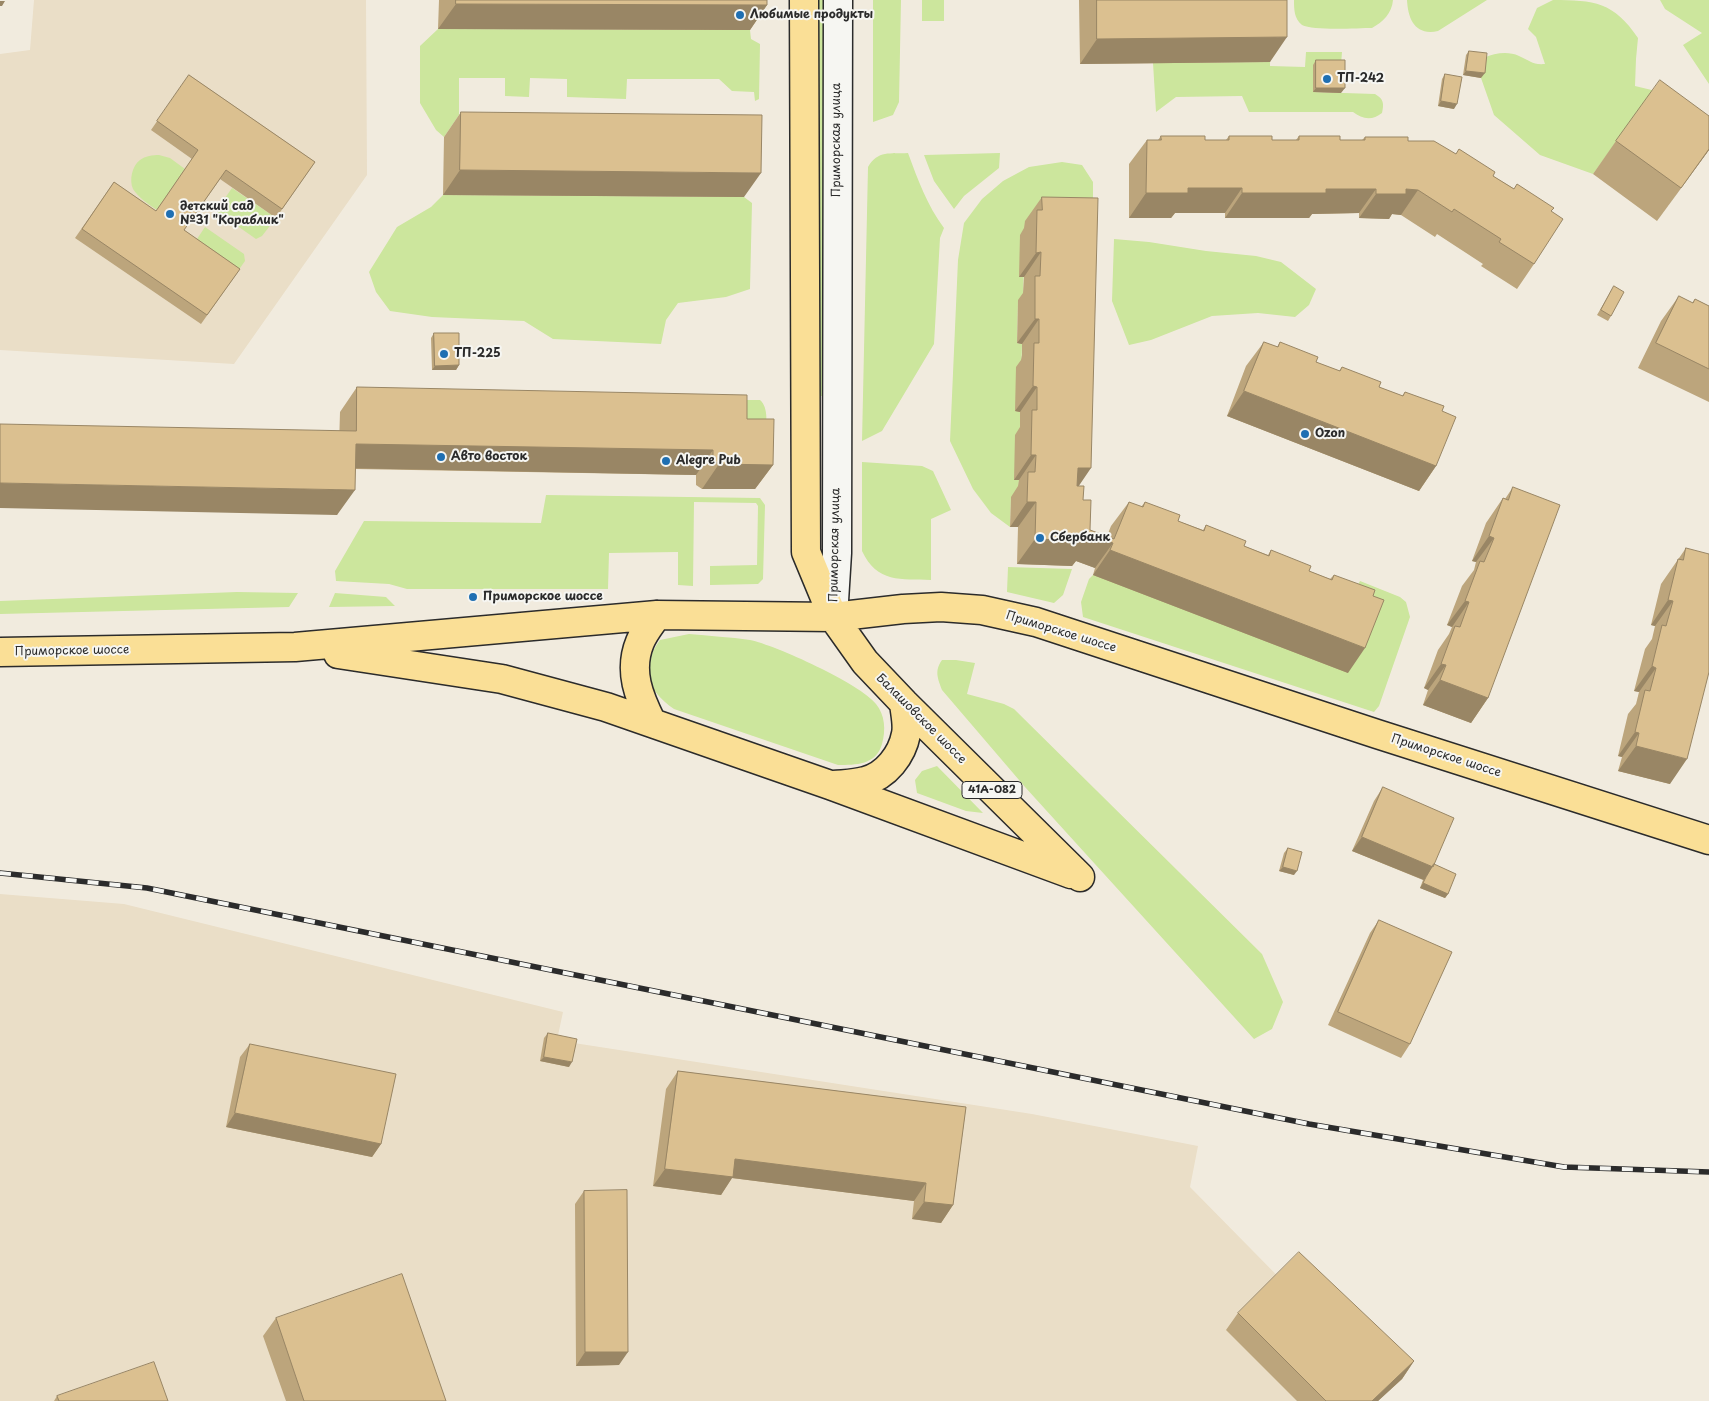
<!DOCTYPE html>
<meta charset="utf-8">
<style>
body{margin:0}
canvas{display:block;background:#f1ebde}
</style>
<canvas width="1709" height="1401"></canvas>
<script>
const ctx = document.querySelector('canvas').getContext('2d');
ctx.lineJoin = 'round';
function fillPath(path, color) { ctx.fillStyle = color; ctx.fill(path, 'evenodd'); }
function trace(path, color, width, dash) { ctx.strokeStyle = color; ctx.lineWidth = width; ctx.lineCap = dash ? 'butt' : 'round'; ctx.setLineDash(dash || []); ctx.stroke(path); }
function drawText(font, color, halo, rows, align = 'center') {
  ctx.font = font + ' "Playpen Sans",sans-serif'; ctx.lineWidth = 4; ctx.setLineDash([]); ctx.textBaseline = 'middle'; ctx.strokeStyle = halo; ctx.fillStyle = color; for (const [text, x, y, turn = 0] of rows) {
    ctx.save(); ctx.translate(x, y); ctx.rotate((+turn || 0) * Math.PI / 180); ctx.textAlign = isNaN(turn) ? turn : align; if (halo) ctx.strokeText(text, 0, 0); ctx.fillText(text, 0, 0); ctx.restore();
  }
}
fillPath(new Path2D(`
 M34 0H366L367 175 234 364 0 350V54L30 50Z
 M0 894 124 904 563 1012 557 1040 574 1043 1032 1114 1198 1146 1190 1187 1313 1312 1374 1401H0Z`), '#eadec7');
fillPath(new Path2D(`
 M814 0H827L826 396H812Z
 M873 0H901L899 102 893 115 873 122Z
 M922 0H944V21H922Z
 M1294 0H1393C1392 13 1383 22 1372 28 1358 28 1313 31 1302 25 1294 19 1294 9 1294 0Z
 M1407 0H1487L1438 31C1415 36 1408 19 1407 0Z
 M1553 0C1594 0 1614 2 1638 38L1636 59 1635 86 1660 92 1637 113 1593 174 1540 155 1494 115 1481 78 1484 58C1495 53 1508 51 1519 56 1531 61 1532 65 1545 64L1536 37 1528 29 1537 8Z
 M1660 0H1709V84L1683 45 1702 33 1665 9Z
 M438 29 750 30 751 39 760 44 759 99 755 101 754 92 732 91 719 79H627L626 99 567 97V79L530 78 529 97 505 96V78H459V115L444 137 436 130 420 103V46Z
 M1306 52H1342L1341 65 1313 92 1375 94C1384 99 1384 104 1382 113 1372 121 1362 119 1353 112H1249L1242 96 1176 97 1156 112 1153 63 1270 62V66L1305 67Z
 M908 153C918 180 927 205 944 228L940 238 934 344 882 431 862 441 868 167C878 150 890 154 908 153Z
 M1000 153 999 168 964 196 954 209 934 181 924 155Z
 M159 155 170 158 185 169 157 210C148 204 139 198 133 189 129 180 132 166 140 160 145 156 153 155 159 155Z
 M1062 162 1082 165 1093 182V221L1025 222 1023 300 1018 301 1017 343 1022 344 1020 435 1014 479 1019 480 1018 497H1011L1010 527 991 513 973 489 950 441 958 260 964 223 982 199 1003 181 1029 167Z
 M232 188 276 218 262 236 256 239 216 211Z
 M443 195 744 197 752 203 750 289 726 297 678 303 666 320 661 344 553 339 524 321 432 317 390 311 376 292 369 272 397 227 431 207Z
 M205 227 244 254 245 261 233 278 191 248Z
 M1114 239 1149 242 1206 251 1256 256 1281 262 1316 289 1309 305 1295 317 1258 313 1212 316 1151 340 1129 345 1112 301Z
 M701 400H760C769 408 766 424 766 435Z
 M862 462 922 466 933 471 951 510 931 519V580C901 579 877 583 862 551Z
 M546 495 760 498 765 505 763 579 758 584 710 585V566L757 565 758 506 756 503 694 502 693 586 678 585V552L609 553 608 589H407L389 584 336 581 335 571 364 521 541 523Z
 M1008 567 1072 569 1063 595 1054 603 1007 592Z
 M1093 575 1344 610 1360 581 1400 597 1406 602 1410 617 1379 706 1374 712 1083 617 1081 602 1089 579Z
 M237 592 298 593 289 607 0 614V601Z
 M335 593 386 597 395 606 329 607Z
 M689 634C709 636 730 637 750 640 775 645 861 684 876 704 885 715 886 730 882 744 876 765 856 765 838 765L674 709C647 690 639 669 660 640Z
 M942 660H956L975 663 967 694 1004 704 1014 709 1262 954 1283 1002 1272 1029 1254 1039 1025 787 942 690C938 679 934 671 942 660Z
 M937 766 983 813 966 811 917 793 915 780 922 771Z`), '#cce69d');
const secondary = new Path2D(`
 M833 617 837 553 838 0`);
const primary = new Path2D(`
 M804 0 806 552 833 617 865 662 904 703 1080 877
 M0 652 295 647 657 615 833 617 903 609 941 607 982 610 1036 622 1377 734 1709 840
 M338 654 502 679 606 707 830 785 1071 874
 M652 723C639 697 628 671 640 642 644 632 651 624 657 615
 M834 785C844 784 855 784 865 781 886 776 902 755 906 734 908 725 905 713 904 703`);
trace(secondary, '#2b2b2b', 31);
trace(primary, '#2b2b2b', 31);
trace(secondary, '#f6f6f2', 28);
trace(primary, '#fadf96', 28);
const rail = new Path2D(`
 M0 873 147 888 1309 1124 1564 1167 1709 1172`);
trace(rail, '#2b2b2b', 5.5);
trace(rail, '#f6f6f2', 4, [11]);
fillPath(new Path2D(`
 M439 0H767V5L750 30 438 29Z
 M1079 0H1287L1270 62 1080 64Z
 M1469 51 1481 78 1463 75 1466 55Z
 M1316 60 1341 93 1313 92V65Z
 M1445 74 1454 109 1438 106 1442 79Z
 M189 75 315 162 276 218 220 179 184 230 240 269 201 324 75 238 114 182 156 211 192 159 151 130Z
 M461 112 744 197 443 195 444 137Z
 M1709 116V150L1657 221 1593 174 1616 141Z
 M1161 136 1205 140H1226L1229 136 1272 140H1296L1299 136 1340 140H1362L1365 137 1408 141 1456 154 1459 149 1493 176 1551 211 1534 264 1517 289 1481 266 1483 264 1437 234 1435 237 1401 215 1392 214 1389 219 1359 218V213L1312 214 1309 218H1225V213H1175L1171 218H1129V164L1147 140H1158Z
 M1042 197 1079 486 1083 500 1090 530 1107 536 1111 526 1129 502 1141 507 1145 502 1178 521 1203 530 1206 525 1244 546 1268 555 1271 550 1309 571 1330 579 1334 575 1348 673 1093 575 1095 568 1076 561 1072 566 1017 564 1018 527H1010L1011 497 1018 486 1019 480H1014L1015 435 1020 427V412L1015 411 1016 367 1021 360 1022 355V344L1017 343 1018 300 1023 293 1024 277H1019L1020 235 1024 228 1025 221Z
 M1614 286 1611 316 1608 321 1597 315Z
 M1679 296 1692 303 1695 299 1709 306V402L1638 368 1661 321Z
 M434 333 459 365 456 370H432L431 338Z
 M1264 342 1277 347 1280 342 1316 362 1339 371 1342 367 1379 387 1402 396 1405 392 1442 411 1436 466 1419 491 1227 416 1246 366Z
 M357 387 747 419 773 465 755 489H702L696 485V475L355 469 337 515 340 412Z
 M1513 487 1488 698 1471 723 1423 705 1428 690 1424 688 1438 650 1449 634 1452 627 1447 625 1462 586 1474 570 1476 562 1472 561 1486 523 1503 498 1505 499Z
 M1686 548 1670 784 1618 771 1622 757 1618 756 1628 714 1636 704 1639 692 1634 691 1645 649 1652 639 1655 626 1651 625 1661 584Z
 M1383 787 1434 864 1448 894 1445 898 1420 888 1423 880 1352 851 1374 801Z
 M1288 848 1294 875 1279 871 1284 853Z
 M1379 920 1410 1044 1401 1058 1328 1025 1370 933Z
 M548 1033 569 1067 540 1061 544 1038Z
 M250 1044 381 1144 372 1157 226 1127 240 1057Z
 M678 1071 966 1107 953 1205 941 1223 912 1219 914 1201 732 1178 721 1195 653 1186 666 1089Z
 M584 1191 619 1365 576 1366 575 1204Z
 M1238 1313 1414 1361 1402 1379 1378 1401H1297L1226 1330Z
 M276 1318 446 1401H286L263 1336Z
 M57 1396 168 1401H54Z`), '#bca57c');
fillPath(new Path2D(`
 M0 1H5L2 6H0Z
 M456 4 767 5 750 30 438 29Z
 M1287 37 1270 62 1080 64 1097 39Z
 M1466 71 1485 73 1481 78 1463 75Z
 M1316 88H1345L1341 93 1313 92Z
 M1441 101 1457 104 1454 109 1438 106Z
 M1709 149V150L1657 221 1681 188Z
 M460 170 761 173 744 197 443 195Z
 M1188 188H1242L1225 213H1175L1171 218H1129L1146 193Z
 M1326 189H1376L1359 213 1312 214 1309 218H1225L1242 193Z
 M1406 189 1418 190 1401 215 1392 214 1389 219 1359 218 1376 194Z
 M1041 252 1024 277H1019L1036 253Z
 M1035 319H1039L1022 344 1017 343Z
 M459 365 456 370H432L435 366Z
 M1033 386 1037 387 1020 412 1015 411Z
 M1244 391 1436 466 1419 491 1227 416Z
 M356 444 713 450 696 475 339 468Z
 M1031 455H1036L1019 480H1014Z
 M719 464 773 465 755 489H702Z
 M1078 468H1091L1074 493Z
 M0 483 355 490 337 515 0 508Z
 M1027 502H1036L1018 527H1010Z
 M1090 535 1113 543 1095 568 1076 561 1072 566 1017 564 1035 539Z
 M1489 536 1494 538 1476 562 1472 561Z
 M1110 550 1365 648 1348 673 1093 575Z
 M1668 600 1673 601 1655 626 1651 625Z
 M1465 601 1469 602 1452 627 1447 625Z
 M1441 664 1446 665 1428 690 1424 688Z
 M1652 666 1656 668 1639 692 1634 691Z
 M1440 680 1488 698 1471 723 1423 705Z
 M1635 732 1639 733 1622 757 1618 756Z
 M1636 746 1687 759 1670 784 1618 771Z
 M1362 837 1433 867 1424 880 1352 851Z
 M1283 867 1297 871 1294 875 1279 871Z
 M1423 883 1448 894 1445 898 1420 888Z
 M544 1057 572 1062 569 1067 540 1061Z
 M235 1113 381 1144 372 1157 226 1127Z
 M735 1159 926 1183 914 1201 732 1178 721 1195 653 1186 665 1169Z
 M924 1202 953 1205 941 1223 912 1219Z
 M585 1352H628L619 1365 576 1366Z
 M1414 1361 1402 1379 1378 1401H1372Z`), '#998665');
const building = new Path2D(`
 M456 0H767V5L456 4Z
 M1097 0H1287V37L1097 39Z
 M1469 51 1487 53 1485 73 1466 71Z
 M1316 60H1345V88H1316Z
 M1445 74 1462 77 1457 104 1441 101Z
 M189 75 315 162 282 209 226 170 184 230 240 269 207 315 82 229 114 182 156 211 163 201 198 150 157 121Z
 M1660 80 1709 116V149L1681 188 1616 141Z
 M461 112 762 115 761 173 460 170Z
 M1161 136H1205V140H1229V136H1272V140H1299V136H1340V140H1365V137H1408V141H1434L1456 154 1459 149 1495 172 1493 176 1514 189 1517 184 1554 208 1551 211 1563 219 1534 264 1499 242 1501 239 1454 209 1452 212 1418 190 1406 189V194H1376V189H1326V193H1242V188H1188V193H1146L1147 140H1161Z
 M1042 197 1098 198 1091 468H1078L1077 486H1084L1083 500H1091L1090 530 1114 539 1129 502 1143 507 1145 502 1180 515 1178 521 1204 531 1206 525 1246 541 1244 546 1269 556 1271 550 1311 566 1309 571 1332 580 1334 575 1375 590 1373 596 1384 600 1365 648 1110 550 1113 543 1090 535V541L1035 539 1036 502H1027L1028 472H1035L1036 455H1031L1032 410H1037V387L1033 386 1034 343H1039V319H1035V276H1040L1041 252 1036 253 1037 210H1042Z
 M1614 286 1624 292 1611 316 1601 310Z
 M1679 296 1693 303 1695 299 1709 306V369L1656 343Z
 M434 333H459V365L435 366Z
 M1264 342 1278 347 1280 342 1318 357 1316 362 1340 371 1342 367 1381 382 1379 387 1403 396 1405 392 1444 406 1442 411 1456 417 1436 466 1244 391Z
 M357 387 747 395V419H774L773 465 719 464 713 460V450L356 444 355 490 0 483V424L356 431Z
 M1513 487 1560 505 1488 698 1440 680 1446 665 1441 664 1455 626 1460 627 1469 602 1465 601 1480 561 1484 562 1494 538 1489 536 1503 498 1508 500Z
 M1686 548 1709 554V672L1687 759 1636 746 1639 733 1635 732 1645 690 1650 691 1656 668 1652 666 1662 625 1666 626 1673 601 1668 600 1678 559 1683 560Z
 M1383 787 1454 818 1433 867 1362 837Z
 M1288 848 1302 852 1297 871 1283 867Z
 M1434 864 1456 874 1448 894 1423 883 1426 877Z
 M1379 920 1452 952 1410 1044 1338 1012Z
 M548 1033 577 1039 572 1062 544 1057Z
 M250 1044 396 1074 381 1144 235 1113Z
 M678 1071 966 1107 953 1205 924 1202 926 1183 735 1159 733 1177 665 1169Z
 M627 1190 628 1352H585L584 1191Z
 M1299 1252 1414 1361 1372 1401H1326L1238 1313Z
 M402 1274 446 1401H304L276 1318Z
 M154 1362 168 1401H59L57 1396Z`);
fillPath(building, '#dbc090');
trace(building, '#998665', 1);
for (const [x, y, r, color] of [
 [740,15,5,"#1f6fb2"],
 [1327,79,5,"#1f6fb2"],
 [170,214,5,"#1f6fb2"],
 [444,354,5,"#1f6fb2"],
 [1305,434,5,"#1f6fb2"],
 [441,457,5,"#1f6fb2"],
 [666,461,5,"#1f6fb2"],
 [1040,538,5,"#1f6fb2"],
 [473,597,5,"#1f6fb2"]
]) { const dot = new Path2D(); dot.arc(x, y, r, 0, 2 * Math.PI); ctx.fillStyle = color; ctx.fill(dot); trace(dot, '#f6f6f2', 2); }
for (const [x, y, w] of [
 [992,790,60]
]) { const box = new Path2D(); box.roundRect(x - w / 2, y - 8.5, w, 17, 4); ctx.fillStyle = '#f6f6f2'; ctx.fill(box); trace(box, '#2b2b2b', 1); }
drawText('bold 11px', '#2b2b2b', null, [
 ["41А-082",992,790]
]);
drawText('bold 12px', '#2b2b2b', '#f6f6f2', [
 ["Любимые продукты",750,15],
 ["ТП-242",1337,79],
 ["детский сад",180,207],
 ["№31 \"Кораблик\"",180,221],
 ["ТП-225",454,354],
 ["Ozon",1315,434],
 ["Авто восток",451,457],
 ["Alegre Pub",676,461],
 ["Сбербанк",1050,538],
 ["Приморское шоссе",483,597]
], 'left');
drawText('12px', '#2b2b2b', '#f6f6f2', [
 ["Приморская улица",837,140,-90],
 ["Приморская улица",835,545,-89],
 ["Приморское шоссе",1061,632,17],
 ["Приморское шоссе",72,651,-1],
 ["Балашовское шоссе",921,719,45],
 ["Приморское шоссе",1446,756,18]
]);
</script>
